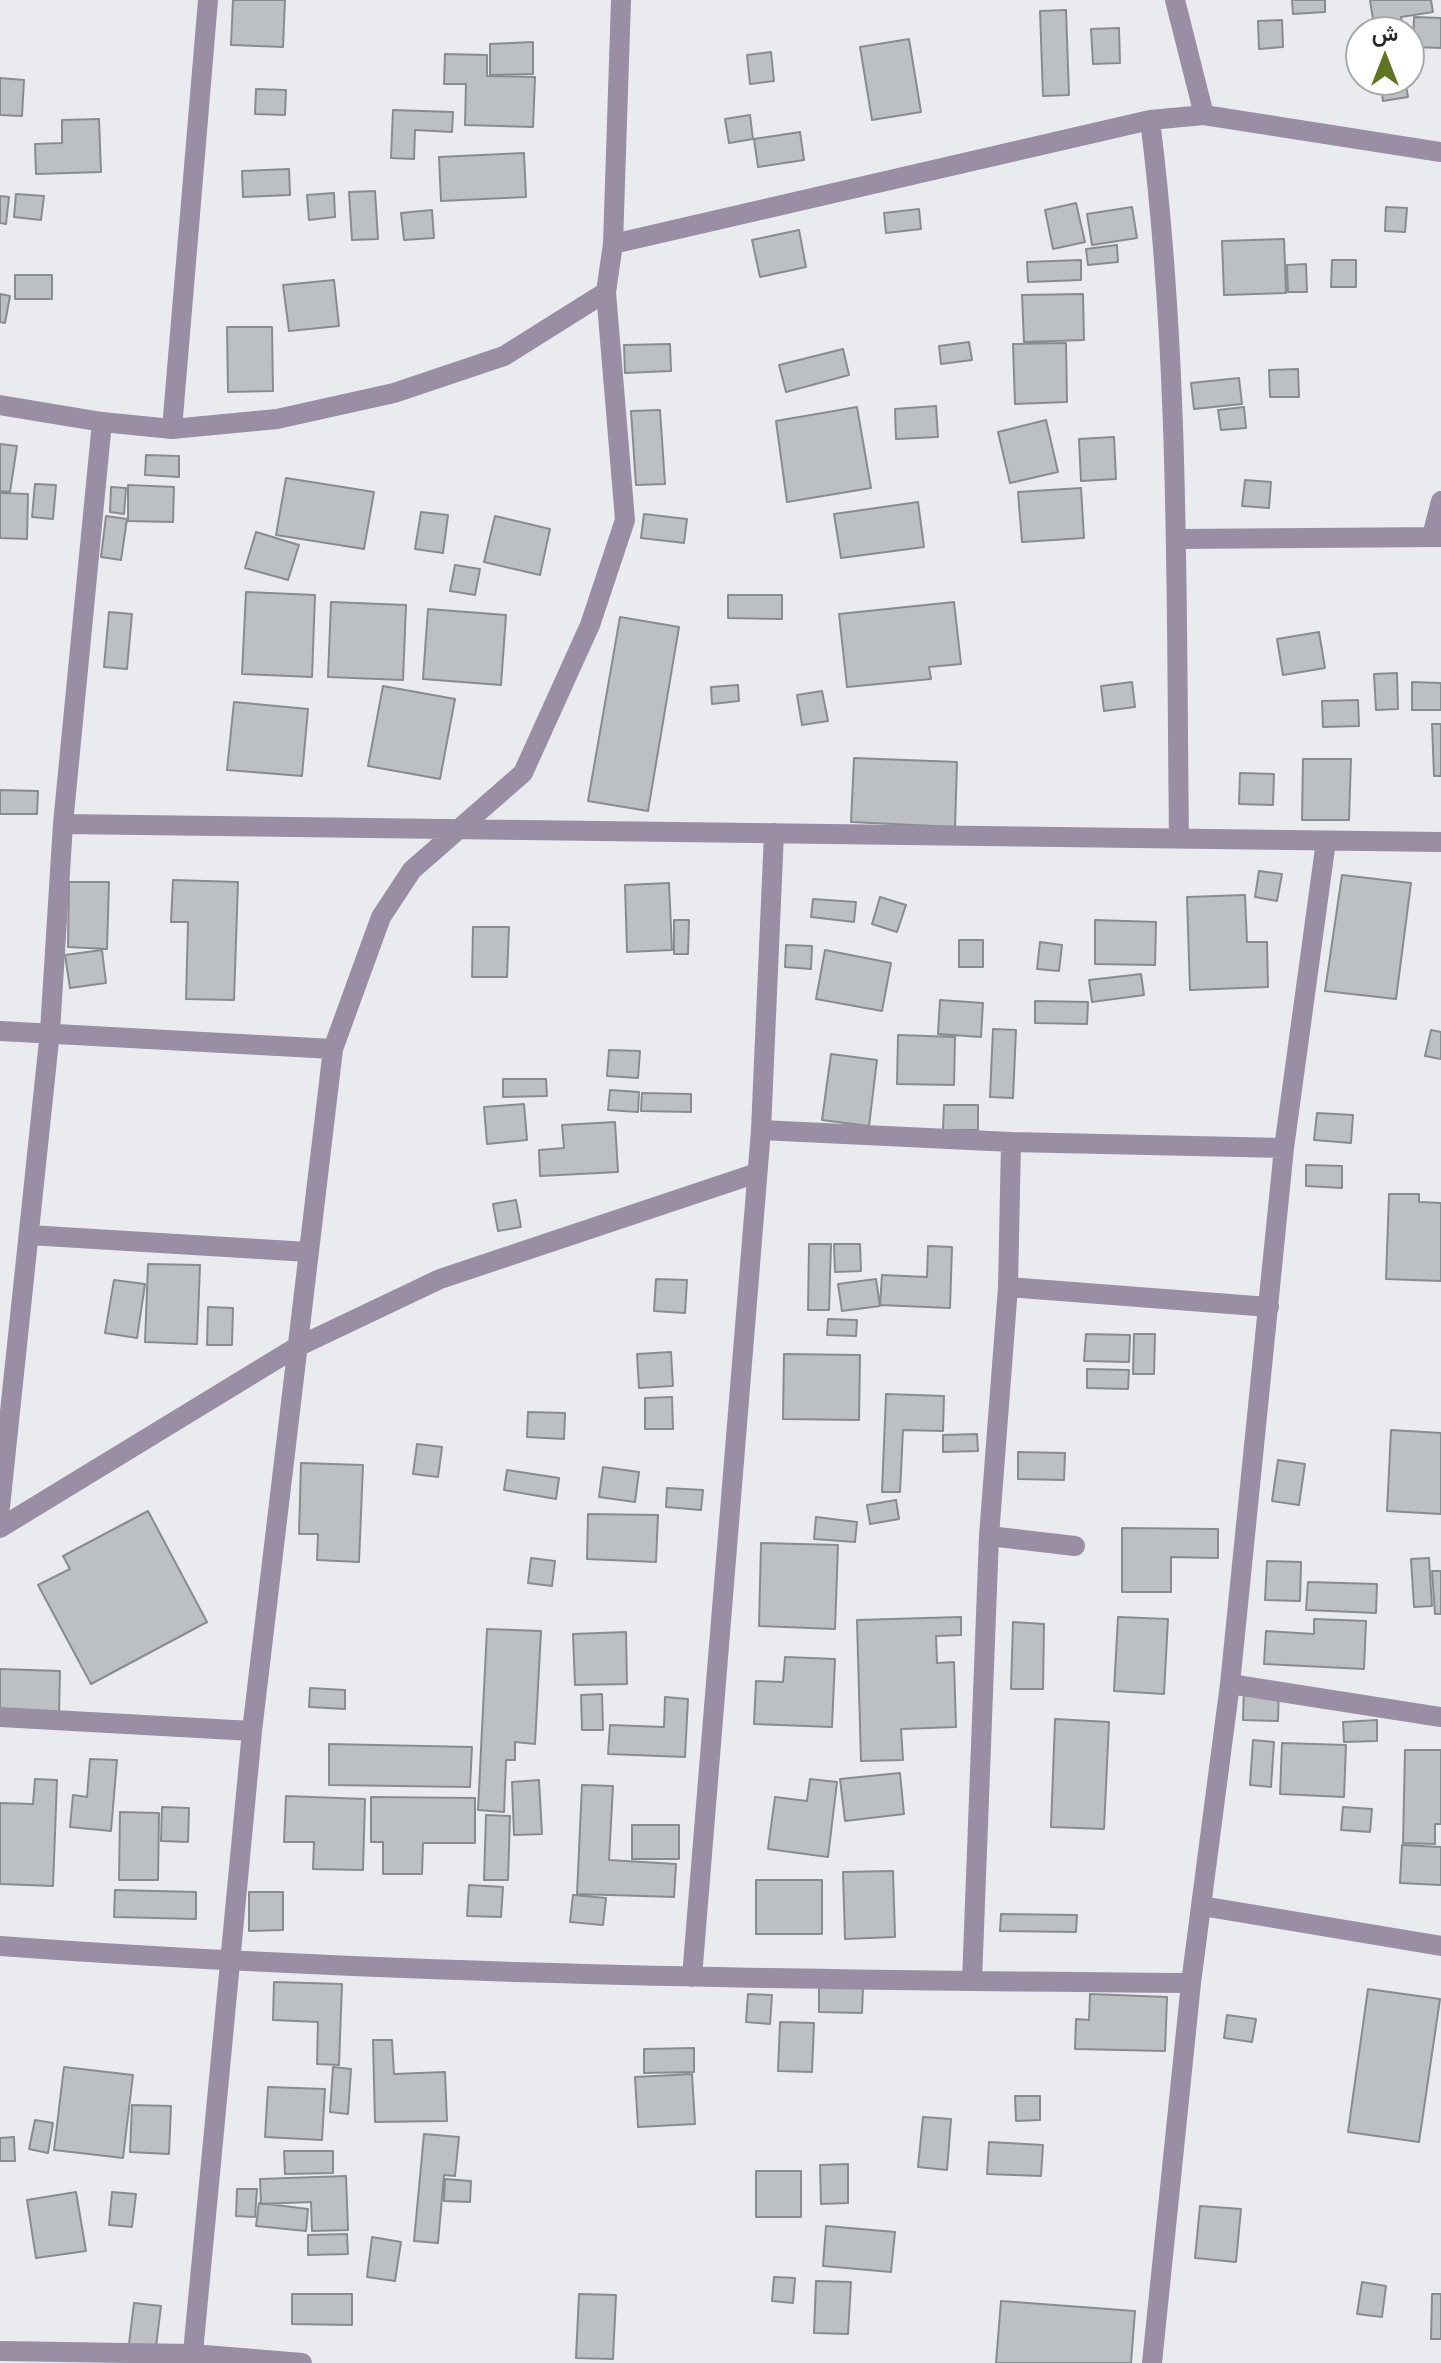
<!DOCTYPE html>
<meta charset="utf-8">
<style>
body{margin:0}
#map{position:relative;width:1441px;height:2363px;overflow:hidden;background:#eaebef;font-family:Arial,Vazirmatn,sans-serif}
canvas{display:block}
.north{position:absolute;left:1345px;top:16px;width:80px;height:80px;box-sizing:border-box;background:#fff;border:2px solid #a9a9a9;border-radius:50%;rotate:0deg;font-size:22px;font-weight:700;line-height:32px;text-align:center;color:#282829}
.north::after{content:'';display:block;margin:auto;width:28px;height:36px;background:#607423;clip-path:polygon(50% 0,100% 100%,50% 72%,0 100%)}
</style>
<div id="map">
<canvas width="1441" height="2363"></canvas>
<div class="north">ش</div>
</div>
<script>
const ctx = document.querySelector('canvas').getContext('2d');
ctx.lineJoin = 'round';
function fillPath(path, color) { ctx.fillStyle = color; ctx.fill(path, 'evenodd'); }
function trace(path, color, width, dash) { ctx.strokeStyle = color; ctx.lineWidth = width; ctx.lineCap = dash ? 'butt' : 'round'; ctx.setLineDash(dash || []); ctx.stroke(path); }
const building = new Path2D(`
 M233 0H285L283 47 231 45Z
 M1292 0H1325V12L1293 14Z
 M1370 0H1431L1433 12 1401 17 1403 32H1375Z
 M1066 10 1069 95 1043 96 1040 11Z
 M1414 17 1441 18V48L1413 47Z
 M1282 20 1283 47 1259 49 1258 21Z
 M1119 28 1120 63 1093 64 1091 29Z
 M909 39 921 112 872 120 860 47Z
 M533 42V74L490 75V44Z
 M771 52 774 81 750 84 747 55Z
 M445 54 487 55V76L535 77 533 127 465 125 466 84H444Z
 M0 78 24 80 22 116 0 115Z
 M1380 80H1405L1408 97 1383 101Z
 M256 89 286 90 285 115 255 114Z
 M393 110 453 112 452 132 415 130 414 159 391 158Z
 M750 115 753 139 729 143 725 119Z
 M99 119 101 172 36 174 35 144 62 143V120Z
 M800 132 804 160 758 167 754 139Z
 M524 153 526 197 441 201 439 157Z
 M289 169 290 195 243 197 242 171Z
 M375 191 378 239 352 240 349 192Z
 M334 193 335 217 309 220 307 195Z
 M16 194 44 196 41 220 14 217Z
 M0 196 9 197 6 224 0 223Z
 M1076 203 1085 242 1053 249 1045 210Z
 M1132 207 1137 238 1092 245 1087 214Z
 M1386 207 1407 208 1405 232 1385 231Z
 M919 209 921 229 886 233 884 213Z
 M432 210 434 238 404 240 401 213Z
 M799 230 806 267 760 277 752 240Z
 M1284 239 1286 293 1224 295 1222 241Z
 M1117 245 1118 262 1088 265 1086 249Z
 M1081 260V280L1028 282 1027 262Z
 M1332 260H1356V287H1331Z
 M1306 264 1307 292H1288L1287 265Z
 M15 275H52V299H15Z
 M334 280 339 326 289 331 283 285Z
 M0 294 10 296 5 323 0 322Z
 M1083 294 1084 340 1024 342 1022 295Z
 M227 327H272L273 391 228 392Z
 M969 342 972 360 941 364 939 346Z
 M1066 343 1067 402 1015 404 1013 344Z
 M670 344 671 371 625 373 624 345Z
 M843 349 849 375 786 392 779 365Z
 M1298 369 1299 397H1270L1269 370Z
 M1239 378 1242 404 1194 409 1191 383Z
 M936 406 938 437 896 439 895 409Z
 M857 407 871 488 787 502 776 421Z
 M1244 407 1246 428 1221 430 1218 410Z
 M660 410 665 484 636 485 631 411Z
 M1046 420 1058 472 1010 483 998 432Z
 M1114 437 1116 479 1081 481 1079 439Z
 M0 444 17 446 10 492 0 491Z
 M146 455 179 456V477L145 475Z
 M286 478 374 492 364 549 276 535Z
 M1245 480 1271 482 1269 508 1242 506Z
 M35 484 56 485 53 519 32 517Z
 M128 485 174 487 173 522 128 521Z
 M111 487 126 488 124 514 110 512Z
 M1081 488 1084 538 1022 542 1018 492Z
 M0 493 28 494 27 539 0 538Z
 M918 502 924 547 841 558 834 514Z
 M421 512 448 515 443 553 415 549Z
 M644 514 687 519 684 543 641 538Z
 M106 516 127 519 121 560 101 557Z
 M495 516 550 529 540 575 484 562Z
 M256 532 299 545 288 580 245 568Z
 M455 565 480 569 475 595 450 591Z
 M246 592 315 595 312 677 242 674Z
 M728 595H782V619L728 618Z
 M331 602 406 605 403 680 328 677Z
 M954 602 961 664 929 667 931 679 847 687 839 614Z
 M428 609 506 615 501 685 423 679Z
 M109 612 132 614 127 669 104 667Z
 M620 617 679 627 648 811 588 801Z
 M1319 632 1325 668 1283 675 1277 639Z
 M1397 673 1398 709 1376 710 1374 674Z
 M1132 682 1135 707 1104 711 1101 686Z
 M1412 682 1441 683V710H1412Z
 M738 685 739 701 712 704 711 687Z
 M383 686 455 699 440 779 368 766Z
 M822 691 828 721 802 725 797 695Z
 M1358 700 1359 726 1323 727 1322 701Z
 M234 702 308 709 302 776 227 770Z
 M1432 724H1441V776H1434Z
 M854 758 957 762 955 827 851 822Z
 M1303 759H1351L1349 820H1302Z
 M1240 773 1274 774 1273 805 1239 804Z
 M0 790 38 791 37 814H0Z
 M1259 871 1282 874 1277 901 1255 897Z
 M1342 875 1411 883 1396 999 1325 991Z
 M173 880 238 882 234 1000 186 999 188 922H171Z
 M69 882H109L107 949 68 947Z
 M669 883 672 950 627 952 625 885Z
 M1245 895 1247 942H1267L1268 987 1190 990 1187 897Z
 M880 897 906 905 897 932 872 924Z
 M813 899 856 902 854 922 811 917Z
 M674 920H689L688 954H674Z
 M1095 920 1156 922 1155 965 1095 964Z
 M473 927H509L507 977H472Z
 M959 940H983V967H959Z
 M1040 942 1062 945 1059 971 1037 969Z
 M786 945 812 946 811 969 785 967Z
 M102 950 106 983 70 988 65 955Z
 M825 950 891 963 882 1011 816 999Z
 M1141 974 1144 995 1092 1002 1089 980Z
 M940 1000 983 1003 981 1037 938 1034Z
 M1035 1001 1088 1002 1087 1024 1035 1023Z
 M993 1029 1016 1030 1013 1098 990 1097Z
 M1431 1030 1441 1032V1059L1425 1056Z
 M898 1035 955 1037 954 1085 897 1084Z
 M609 1050 640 1051 638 1078 607 1076Z
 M831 1054 877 1060 869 1126 822 1120Z
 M503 1079H546L547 1096 503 1097Z
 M610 1090 639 1092 638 1112 608 1110Z
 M642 1093 691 1094V1112L641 1111Z
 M524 1104 527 1140 487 1144 484 1107Z
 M944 1105H978V1130H943Z
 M1317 1113 1353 1115 1351 1143 1314 1140Z
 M615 1122 618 1172 540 1176 539 1150 564 1148 562 1125Z
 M1306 1165 1342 1166V1188L1306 1186Z
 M1389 1194H1419V1202L1441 1203V1281L1386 1279Z
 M516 1200 521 1227 498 1231 493 1204Z
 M809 1244H831L829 1310H808Z
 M834 1244H860L861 1271 835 1272Z
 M928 1246 952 1247 950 1308 880 1305 882 1275 927 1277Z
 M148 1264 200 1265 197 1344 145 1342Z
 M656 1279 687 1280 685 1313 654 1311Z
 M876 1279 880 1306 842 1311 838 1284Z
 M114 1280 145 1284 137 1338 105 1333Z
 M208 1307 233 1308 232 1345H207Z
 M828 1319 857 1320 856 1336 827 1335Z
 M1086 1334 1130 1335 1129 1362 1084 1361Z
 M1134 1334H1155L1154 1374H1133Z
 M671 1352 673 1386 639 1388 637 1354Z
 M784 1354 860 1355 859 1420 783 1419Z
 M1087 1369 1129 1370 1128 1389 1087 1388Z
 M886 1394 944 1396 943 1431 903 1430 900 1492H882Z
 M672 1397 673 1429H645V1398Z
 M528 1412 565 1413 564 1439 527 1437Z
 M1391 1430 1441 1433V1514L1387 1511Z
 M977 1434 978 1451 943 1452V1435Z
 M417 1444 442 1447 438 1477 413 1474Z
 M1018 1452 1065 1453 1064 1480 1018 1479Z
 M1278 1460 1305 1464 1299 1505 1272 1501Z
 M301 1463 363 1465 359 1562 317 1560 318 1534H299Z
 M603 1467 639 1472 635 1502 599 1497Z
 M507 1470 559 1478 556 1499 504 1490Z
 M667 1488 703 1490 701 1510 666 1507Z
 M896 1500 899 1519 870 1524 867 1505Z
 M148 1511 207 1622 91 1684 38 1585 70 1569 63 1556Z
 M588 1514 658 1515 656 1562 587 1559Z
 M816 1517 857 1522 855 1542 814 1539Z
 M1122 1528 1218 1529V1558L1171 1557V1592H1122Z
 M761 1543 838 1545 835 1629 759 1626Z
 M531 1558 555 1561 552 1586 528 1583Z
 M1429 1558 1432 1606 1414 1607 1411 1559Z
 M1267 1561 1301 1562 1300 1601 1265 1600Z
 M1432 1571H1441V1614H1435Z
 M1308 1582 1377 1584 1376 1613 1306 1610Z
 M961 1617V1635L936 1636 937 1663 954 1662 956 1727 901 1729 903 1760 861 1761 857 1620Z
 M1118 1617 1168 1619 1164 1694 1114 1691Z
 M1314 1619 1366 1621 1364 1669 1264 1664 1266 1631 1314 1634Z
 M1013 1622 1044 1624 1043 1689H1011Z
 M487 1629 541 1631 535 1744 515 1742V1760H506L504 1812 478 1810Z
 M626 1632 627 1684 575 1685 573 1634Z
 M785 1657 835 1659 832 1727 754 1724 756 1681 783 1682Z
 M0 1669 60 1671 59 1714 0 1713Z
 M1244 1685 1279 1686 1278 1721 1243 1720Z
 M310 1688 345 1690V1709L309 1707Z
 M602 1694 603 1730H582L581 1695Z
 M665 1697 688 1699 685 1757 608 1754 610 1725 664 1727Z
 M1055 1719 1109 1722 1104 1829 1051 1827Z
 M1377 1720V1741L1344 1742 1343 1722Z
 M1253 1740 1274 1742 1271 1787 1250 1785Z
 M1282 1743 1346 1745 1344 1797 1280 1794Z
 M329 1744 472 1747 470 1787 329 1785Z
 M1405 1750H1441V1824H1435V1844L1403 1843Z
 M90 1759 117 1760 111 1831 70 1827 73 1795 87 1797Z
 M900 1773 904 1814 845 1821 840 1779Z
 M35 1779 57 1780 53 1886 0 1884V1803L33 1804Z
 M810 1779 837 1782 828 1857 768 1849 775 1797 807 1801Z
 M539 1780 542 1834 514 1835 512 1782Z
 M582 1785 613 1786 609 1860 676 1864 674 1897 577 1894Z
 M286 1796 365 1799 363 1870 313 1869 314 1842H284Z
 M371 1797 475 1798V1843H423L422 1874H383V1842H371Z
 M162 1807 189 1808 188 1842 161 1841Z
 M1343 1807 1372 1809 1370 1832 1341 1830Z
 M120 1812 159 1813 158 1880H119Z
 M486 1815 510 1816 508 1880H484Z
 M632 1825H679V1859H632Z
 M1402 1845 1441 1847V1885L1400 1883Z
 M893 1871 895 1937 845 1939 843 1872Z
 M756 1880H822V1934H756Z
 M469 1885 503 1887 501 1917 467 1916Z
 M115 1890 196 1892V1919L114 1917Z
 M249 1892H283V1930L249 1931Z
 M573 1895 606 1898 603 1925 570 1922Z
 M1001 1914 1077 1915 1076 1932 1000 1931Z
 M274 1982 342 1984 339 2065 317 2064 318 2022 273 2020Z
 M819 1987H863L862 2013 819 2012Z
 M1368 1989 1440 1999 1419 2142 1348 2132Z
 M748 1994 772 1995 770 2024 746 2022Z
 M1090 1994 1167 1997 1165 2051 1075 2049 1076 2019 1089 2020Z
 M1227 2015 1256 2019 1252 2042 1224 2038Z
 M780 2022 814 2023 812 2072 778 2071Z
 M373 2040H392L394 2074 445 2072 447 2121 375 2122Z
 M694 2048V2072L644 2073V2049Z
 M64 2067 133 2075 123 2158 54 2150Z
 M333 2067 351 2069 348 2114 330 2112Z
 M692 2074 695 2124 638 2127 635 2077Z
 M268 2087 325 2089 322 2140 265 2137Z
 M1015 2096H1040V2120L1016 2121Z
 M132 2105 171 2106 169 2154 130 2152Z
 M923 2117 951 2119 947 2170 918 2167Z
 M35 2120 53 2123 48 2153 29 2149Z
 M424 2134 459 2137 455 2176 444 2175 438 2243 414 2241Z
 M14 2137 15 2161H0V2138Z
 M989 2142 1043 2145 1041 2176 987 2174Z
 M284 2151H333V2173L285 2174Z
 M848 2164V2203L821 2204 820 2165Z
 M756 2171H801V2217H756Z
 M346 2176 348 2230 312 2231 311 2202 261 2204 260 2179Z
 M445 2179 471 2181 470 2202 444 2201Z
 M237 2189H257L255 2217 236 2216Z
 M76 2192 86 2251 36 2258 27 2200Z
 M112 2192 136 2194 132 2227 109 2225Z
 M259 2203 308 2209 306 2231 256 2226Z
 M1200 2206 1241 2209 1236 2262 1195 2258Z
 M826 2226 895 2232 891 2272 823 2266Z
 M347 2234 348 2254 308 2255V2235Z
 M372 2237 401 2242 395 2281 367 2277Z
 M774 2277 795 2278 793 2303 772 2301Z
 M816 2281 851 2282 848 2334 814 2333Z
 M1362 2282 1386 2286 1382 2317 1357 2314Z
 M292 2294H352V2325L292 2324Z
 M579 2294 616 2295 613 2359 576 2358Z
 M1432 2294H1441V2339H1431Z
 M1001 2301 1135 2311 1131 2363H996Z
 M134 2303 161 2306 156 2347 129 2344Z`);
fillPath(building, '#bdc0c2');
trace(building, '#898c8e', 2);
trace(new Path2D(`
 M1175 0 1204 115
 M1150 120C1180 358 1176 600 1179 839
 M613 244 1150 120 1204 115 1441 152
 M0 405 102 422 63 824 50 1031 0 1507
 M102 422 172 429 277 419 394 393 504 356 606 292 613 244 621 0
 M172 429 208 0
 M1432 536 1441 501
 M1176 539 1441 537
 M63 824 1441 842
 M0 1031 333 1049
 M761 1130 1011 1142 1284 1148
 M29 1235 308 1252
 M1008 1287 1269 1307
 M0 1528 295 1348 440 1279 757 1173
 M989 1536 1075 1546
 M1230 1684 1441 1717
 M0 1717 252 1731
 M1202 1906 1441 1946
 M0 1946C396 1975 794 1980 1191 1983L1152 2363
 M692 1977 761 1130 774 833
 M972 1981 989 1536 1008 1287 1011 1142
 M1191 1983 1230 1684 1284 1148 1326 841
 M0 2351 193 2354 302 2363
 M192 2363 252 1731 333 1049 381 917 412 870 523 773 590 625 625 520 606 292`), '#998ea4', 20);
</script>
